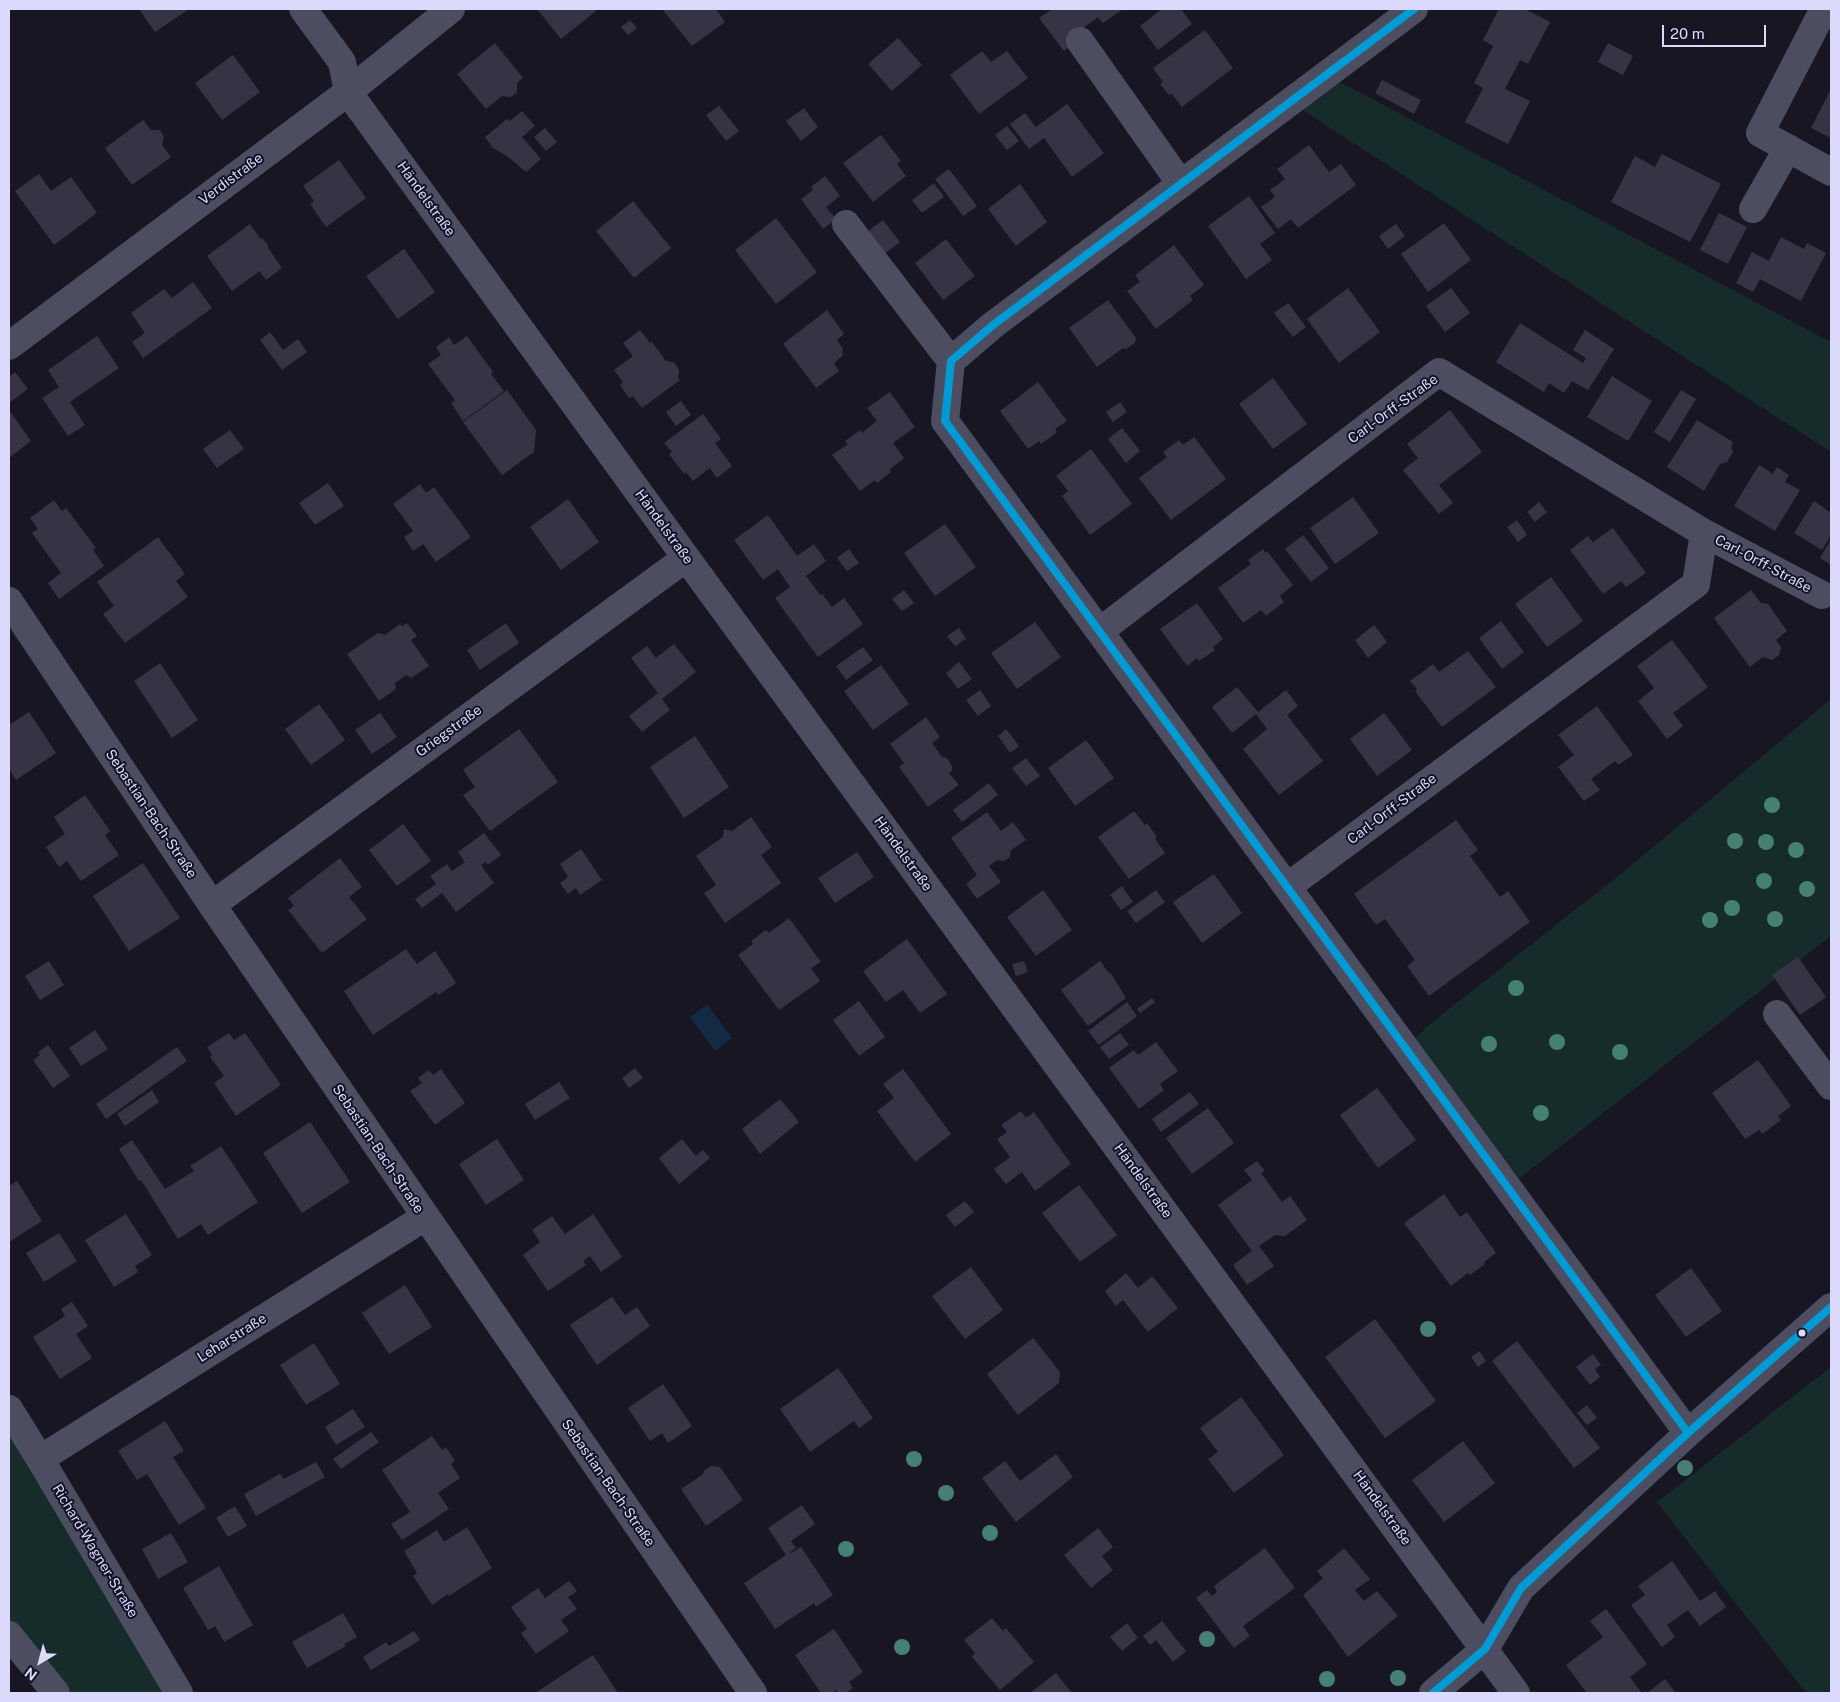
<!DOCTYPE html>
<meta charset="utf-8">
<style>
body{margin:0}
#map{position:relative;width:1840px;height:1702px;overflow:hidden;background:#181622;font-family:"Public Sans",sans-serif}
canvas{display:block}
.frame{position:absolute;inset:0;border:10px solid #dbdafc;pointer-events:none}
.north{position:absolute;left:15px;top:1637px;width:50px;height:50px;-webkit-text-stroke:4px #141226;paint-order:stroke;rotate:217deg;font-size:14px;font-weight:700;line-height:20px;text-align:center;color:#dbdafc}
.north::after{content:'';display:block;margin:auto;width:18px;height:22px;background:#dbdafc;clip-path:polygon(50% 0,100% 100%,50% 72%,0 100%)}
.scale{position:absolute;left:1662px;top:25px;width:104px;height:22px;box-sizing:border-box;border:2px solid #dbdafc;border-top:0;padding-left:6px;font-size:15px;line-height:18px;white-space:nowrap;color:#dbdafc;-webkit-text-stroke:4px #141226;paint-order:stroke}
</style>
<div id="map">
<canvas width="1840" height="1702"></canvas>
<div class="frame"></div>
<div class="north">N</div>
<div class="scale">20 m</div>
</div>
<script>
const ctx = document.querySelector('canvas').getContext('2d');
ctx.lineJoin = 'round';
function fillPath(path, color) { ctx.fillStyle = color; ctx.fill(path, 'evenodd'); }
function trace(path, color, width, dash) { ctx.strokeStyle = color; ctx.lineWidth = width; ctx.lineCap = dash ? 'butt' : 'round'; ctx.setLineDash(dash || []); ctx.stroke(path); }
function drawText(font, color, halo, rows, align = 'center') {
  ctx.font = font + ' "Public Sans",sans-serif'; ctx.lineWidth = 4; ctx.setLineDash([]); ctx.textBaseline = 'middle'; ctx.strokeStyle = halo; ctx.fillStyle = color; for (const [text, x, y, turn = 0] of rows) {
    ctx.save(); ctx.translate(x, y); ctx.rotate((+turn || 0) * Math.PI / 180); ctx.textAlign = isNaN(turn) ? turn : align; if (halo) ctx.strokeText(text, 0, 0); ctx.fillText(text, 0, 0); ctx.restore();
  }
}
fillPath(new Path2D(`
 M1327 75 1831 342V452L1290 102Z
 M1831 699V936L1508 1187 1405 1048 1430 1024 1622 873Z
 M1831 1367V1693H1806L1657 1502Z
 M9 1409 179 1693H56L9 1635Z`), '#152c2b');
fillPath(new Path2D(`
 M707 1004 732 1038 715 1051 690 1017Z`), '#132a45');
fillPath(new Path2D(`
 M139 9H189L155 32Z
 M537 9H594L596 11 561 39Z
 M662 9H716L725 22 692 46Z
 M1052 9H1123L1103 23 1098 17 1083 28 1088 34 1064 51 1039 18Z
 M1162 9H1181L1192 24 1158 50 1140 26Z
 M1499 9H1525L1550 22 1528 64 1520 60 1505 89 1530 101 1508 144 1465 122 1483 88 1474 83 1493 46 1483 40Z
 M630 20 637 28 628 35 621 27Z
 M1205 30 1233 68 1182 107 1172 94 1169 95 1160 84 1163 82 1153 68Z
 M898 38 922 65 892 91 868 64Z
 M495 43 523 78 517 83V92L511 97 502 96 486 109 457 74Z
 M1608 43 1633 56 1623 75 1598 62Z
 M982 51 991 62 1007 51 1028 78 979 114 950 75Z
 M233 55 260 92 222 120 195 83Z
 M1382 80 1421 100 1414 114 1375 93Z
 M1831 89V138L1811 128Z
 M1067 104 1104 153 1072 177 1044 138 1029 149 1010 124 1025 113 1036 127Z
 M719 106 739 131 726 141 706 115Z
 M804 108 818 127 801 141 786 121Z
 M522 111 535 126 522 137 541 159 526 172 507 156 493 148 485 137 507 119 510 121Z
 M143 120 151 130H160L164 137 162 145 171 157 132 185 105 148Z
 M1007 126 1019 141 1007 150 995 135Z
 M545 128 557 142 546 151 534 137Z
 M881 135 901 161 897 164 906 176 873 202 843 163Z
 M1309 145 1329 172 1341 164 1356 185 1298 228 1291 219 1278 229 1261 207 1275 197 1270 190 1285 179 1277 169Z
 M1662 154 1721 184 1690 242 1611 202 1635 156 1655 167Z
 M339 160 366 198 326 227 310 204 314 201 303 186Z
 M949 169 977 206 963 216 935 179Z
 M39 174 51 191 71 177 97 213 54 245 15 191Z
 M825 176 840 196 826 207 836 219 823 229 801 199 813 190 811 187Z
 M934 183 944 197 922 213 912 200Z
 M1020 184 1047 222 1016 246 988 209Z
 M1249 196 1275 233 1260 244 1272 260 1246 279 1208 226Z
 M633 201 671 248 634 278 596 231Z
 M1719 213 1747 227 1728 264 1700 250Z
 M776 218 817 272 776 304 735 250Z
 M883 220 900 242 883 255 867 232Z
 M1444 223 1471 260 1428 292 1401 254Z
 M250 224 260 238 263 239 268 245V248L282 268 266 280 260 271 232 291 207 256Z
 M1396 224 1405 236 1388 249 1379 236Z
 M1781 237 1804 249 1807 243 1826 253 1801 301 1760 279 1753 292 1736 283 1752 252 1769 261Z
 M946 239 975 276 943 300 915 263Z
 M1174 245 1204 285 1190 296 1193 300 1156 329 1127 291 1140 282 1135 275Z
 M404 249 435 292 398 319 366 276Z
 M193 282 212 308 143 358 132 342 145 333 131 313 164 289 172 298Z
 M1348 288 1380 332 1339 363 1307 319Z
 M1451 288 1470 313 1445 332 1426 306Z
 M1108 300 1136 338 1135 343 1126 349 1123 348 1097 367 1069 328Z
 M1288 303 1306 327 1293 337 1274 313Z
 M827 310 844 334 837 340 843 349 842 356 834 363 839 371 816 388 783 344Z
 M1520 323 1583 363 1586 358 1573 350 1585 330 1614 349 1588 390 1572 381 1564 393 1549 383 1544 392 1496 362Z
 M640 330 650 343 652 342 666 361 674 362 679 370 678 378 680 380 642 408 633 396 629 398 620 385 623 382 614 370 633 356 623 343Z
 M270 332 283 350 298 339 307 352 282 370 260 340Z
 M97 336 119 368 70 402 85 425 68 436 42 398 59 387 48 370Z
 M467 336 493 372 491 374 504 391 463 421 451 403 455 400 428 364 441 355 436 347 449 337 454 345Z
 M15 372 28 389 9 403V377Z
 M1612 376 1652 401 1628 441 1587 417Z
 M1273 378 1307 424 1273 449 1239 404Z
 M1038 382 1067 421 1055 429 1057 432 1041 444 1039 441 1028 449 1000 411Z
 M507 390 536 430 534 452 502 475 463 422Z
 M1681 390 1696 399 1670 442 1654 432Z
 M890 392 915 427 893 443 904 458 889 470 891 472 877 483 875 480 860 491 832 455 848 444 845 441 860 430 862 433 877 421 867 408Z
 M681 401 691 415 676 426 666 412Z
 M1120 402 1127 412 1113 422 1106 412Z
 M9 410 31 441 9 458Z
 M1450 410 1482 452 1439 485 1453 503 1439 514 1403 470 1418 458 1407 444Z
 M703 414 721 439 715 443 732 466 717 478 710 468 693 481 686 472 684 474 669 454 672 452 664 443Z
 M1697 420 1733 442 1731 447 1733 452 1727 462 1720 464 1704 491 1667 467Z
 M1122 428 1140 451 1126 463 1108 439Z
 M230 430 244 449 217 468 203 449Z
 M1194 437 1226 479 1171 520 1139 478 1167 457 1163 452 1179 440 1183 445Z
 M1091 449 1132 504 1090 535 1062 496 1068 491 1056 476Z
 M1759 465 1773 474 1777 467 1789 475 1785 482 1800 490 1775 531 1734 506Z
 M328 483 344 506 315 525 299 503Z
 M420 484 426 493 434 487 471 537 436 562 423 544 413 551 404 537 413 531 393 504Z
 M1353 497 1379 533 1335 564 1310 528Z
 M568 499 599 542 561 570 530 527Z
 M54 500 62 511 66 508 96 548 93 550 104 566 59 599 48 583 61 573 32 533 38 529 30 518Z
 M1814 501 1831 513V535L1822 550 1794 533Z
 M1539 502 1547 512 1535 522 1527 512Z
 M768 515 797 556 814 544 826 561 806 576 820 595 822 594 832 607 844 598 863 624 818 657 775 598 790 587 778 569 763 580 734 540Z
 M1517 520 1527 535 1518 542 1507 527Z
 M945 524 976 567 935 596 904 553Z
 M1613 528 1646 573 1626 587 1621 581 1603 594 1570 550 1588 536 1593 542Z
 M1303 535 1329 568 1311 582 1285 549Z
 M158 537 185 574 176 581 188 597 125 643 103 614 114 606 97 582Z
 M1831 539V565L1820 558Z
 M849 549 859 563 847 571 837 558Z
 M1263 549 1265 553 1267 551 1293 585 1280 596 1284 602 1266 616 1261 610 1243 623 1218 588 1251 564 1248 560Z
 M1551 577 1583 621 1547 647 1515 604Z
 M904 590 914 603 902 611 892 599Z
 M1751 590 1761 603 1768 604 1787 631 1776 640 1781 647 1779 655 1772 660 1763 657 1750 667 1714 618Z
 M1197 603 1223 639 1213 647 1215 650 1199 661 1197 658 1187 666 1160 629Z
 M1501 621 1524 652 1502 669 1479 638Z
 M1035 622 1061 657 1017 689 991 653Z
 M407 623 417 636 411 640 429 666 411 678 406 675 395 683 396 689 379 701 347 654 378 633 385 635 400 624 402 626Z
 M506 623 519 643 480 670 467 650Z
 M1374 625 1387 642 1368 658 1355 640Z
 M959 628 966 639 955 646 947 636Z
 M1672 640 1708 687 1673 713 1683 726 1667 739 1638 701 1654 688 1637 666Z
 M674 644 696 672 662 699 670 710 642 732 629 716 658 693 631 658 647 646 656 658Z
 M863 647 873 660 846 680 836 666Z
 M1468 651 1496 687 1442 727 1415 691 1417 689 1410 681 1433 664 1439 672Z
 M959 662 972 679 958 689 946 673Z
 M160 663 198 720 172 738 134 681Z
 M881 665 909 704 873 730 844 691Z
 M1237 687 1258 712 1286 690 1298 706 1287 715 1323 761 1279 795 1243 749 1267 729 1256 714 1232 733 1212 707Z
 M980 690 991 706 978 716 966 700Z
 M319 704 345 740 311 765 285 729Z
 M1597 706 1633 755 1618 765 1615 761 1591 779 1600 790 1584 801 1558 767 1574 755 1558 735Z
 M29 712 56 753 16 780 9 769V725Z
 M380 713 397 737 372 754 355 730Z
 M1384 713 1412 750 1377 776 1350 739Z
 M926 717 940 737 932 743 942 757 947 758 952 766V771L949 773 959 785 928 807 899 767 904 763 890 744Z
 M519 729 558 782 490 831 463 795 475 787 463 770Z
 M1006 729 1019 746 1010 753 998 736Z
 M695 736 729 787 684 818 650 767Z
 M1086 740 1114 778 1075 806 1048 768Z
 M1026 758 1040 776 1026 786 1012 768Z
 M989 783 998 795 962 822 953 810Z
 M85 795 110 831 105 835 119 855 81 881 67 861 59 867 46 847 65 834 54 817Z
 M1134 811 1145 825 1147 823 1157 837 1155 839 1165 853 1129 879 1098 837Z
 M987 812 1001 831 1013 822 1026 840 1011 850 1010 857 1004 861 997 860 989 866 1001 882 977 899 966 884 977 875 951 838Z
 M751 817 772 847 761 855 781 883 725 923 704 893 716 885 696 856 723 837 724 829 732 831Z
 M1456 820 1478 850 1470 856 1500 897 1508 891 1530 922 1429 996 1407 966 1415 960 1385 919 1376 925 1354 894Z
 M403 824 431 861 397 886 369 850Z
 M484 833 501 855 488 865 486 862 481 865 494 883 456 912 442 893 422 908 415 899 436 884 430 876 447 864 452 871 465 862 458 852Z
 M581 849 602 880 580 895 576 888 568 894 560 883 568 877 560 864Z
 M857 852 874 877 835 903 818 878Z
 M340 858 362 887 349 897 367 919 322 953 288 910 294 906 288 898Z
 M143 863 180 918 129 951 93 896Z
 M1214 874 1242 913 1202 943 1173 902Z
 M1122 886 1133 902 1121 910 1110 895Z
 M1043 890 1072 930 1036 956 1007 917Z
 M1156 890 1165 902 1136 923 1127 911Z
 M789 918 821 962 811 968 820 981 779 1010 738 955 753 944 751 941 766 930 769 933Z
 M907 939 947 994 920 1013 903 990 886 1002 863 971Z
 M406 949 417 964 435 951 456 983 438 995 436 992 373 1035 344 991Z
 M1798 957 1826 997 1800 1015 1772 975Z
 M49 961 64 985 40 1000 25 976Z
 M1024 961 1028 972 1016 976 1012 964Z
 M1100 961 1109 973 1110 972 1126 998 1088 1026 1061 990Z
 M1152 998 1155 1002 1140 1013 1137 1009Z
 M859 1001 885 1037 859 1056 833 1020Z
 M1127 1002 1137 1016 1099 1045 1088 1031Z
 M95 1030 108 1049 81 1066 69 1048Z
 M229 1033 234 1040 245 1033 281 1085 236 1116 214 1083 224 1076 210 1057 212 1055 207 1047Z
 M1120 1033 1129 1045 1109 1059 1100 1047Z
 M1156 1042 1178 1071 1160 1084 1164 1090 1139 1109 1109 1068 1134 1050 1138 1055Z
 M48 1045 70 1076 53 1088 33 1060 40 1055 38 1052Z
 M177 1047 187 1061 106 1119 96 1104Z
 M1758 1060 1791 1106 1778 1116 1781 1120 1762 1134 1759 1130 1745 1139 1712 1093Z
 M635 1068 643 1078 629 1088 622 1078Z
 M441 1069 465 1103 435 1125 410 1091 422 1083 418 1078 429 1070 433 1075Z
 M903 1069 951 1134 915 1162 877 1111 894 1098 883 1084Z
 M559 1082 570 1098 535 1120 525 1104Z
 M1377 1088 1416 1140 1378 1168 1340 1115Z
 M152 1090 159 1102 125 1126 117 1114Z
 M1190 1092 1199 1104 1161 1132 1152 1119Z
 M780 1099 799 1122 760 1154 742 1129Z
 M1208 1108 1234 1143 1192 1174 1166 1138Z
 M1021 1111 1026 1118 1034 1112 1071 1164 1035 1191 1022 1172 1006 1184 994 1169 1010 1157 997 1139 1007 1132 1001 1125Z
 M310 1122 350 1182 302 1213 263 1153Z
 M497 1139 524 1180 486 1205 459 1164Z
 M682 1139 696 1156 703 1150 710 1158 679 1184 659 1158Z
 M132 1140 165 1189 194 1171 190 1166 221 1146 258 1202 208 1235 201 1224 178 1239 141 1180 139 1181 119 1149Z
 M1257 1161 1265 1171 1261 1173 1282 1202 1290 1196 1307 1220 1285 1236 1275 1235 1259 1246 1274 1266 1247 1285 1233 1265 1252 1251 1218 1205 1252 1180 1244 1170Z
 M17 1181 42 1221 9 1242V1186Z
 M1079 1185 1117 1235 1080 1262 1042 1213Z
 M1444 1194 1460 1217 1467 1212 1496 1253 1484 1262 1485 1264 1470 1275 1468 1273 1451 1286 1404 1223Z
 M965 1201 974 1212 955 1227 946 1215Z
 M126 1214 152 1255 135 1266 138 1272 114 1287 85 1240Z
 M593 1214 622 1257 601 1272 590 1256 583 1261 586 1265 548 1291 523 1255 540 1242 532 1230 552 1216 565 1234Z
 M59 1233 77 1261 44 1282 26 1253Z
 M971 1267 1003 1310 965 1339 932 1296Z
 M1691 1268 1722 1311 1686 1337 1655 1295Z
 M1126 1273 1138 1288 1152 1276 1178 1308 1148 1332 1123 1300 1116 1306 1105 1291Z
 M405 1285 432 1327 389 1354 362 1313Z
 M612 1297 625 1315 637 1307 650 1326 597 1365 570 1325Z
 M72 1302 88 1326 76 1334 92 1358 60 1379 33 1337 65 1316 61 1309Z
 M1375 1319 1436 1401 1385 1438 1325 1357Z
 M1033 1338 1060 1372 1059 1383 1018 1415 987 1374Z
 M1517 1341 1600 1448 1574 1468 1492 1361Z
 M314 1343 340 1384 306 1405 280 1365Z
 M1479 1351 1486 1361 1478 1367 1471 1357Z
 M1593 1354 1601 1365 1595 1369 1600 1377 1590 1385 1576 1367Z
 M838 1368 873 1418 859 1428 854 1421 810 1452 780 1409Z
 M663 1384 692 1426 668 1443 662 1433 650 1441 628 1408Z
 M1241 1397 1284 1455 1234 1493 1208 1459 1218 1452 1200 1428Z
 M1587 1405 1597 1418 1587 1425 1577 1413Z
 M353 1409 365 1427 336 1445 325 1427Z
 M165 1421 184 1451 173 1457 206 1508 179 1525 147 1474 137 1480 118 1451Z
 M371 1432 379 1442 341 1469 333 1459Z
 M432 1436 442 1450 446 1447 455 1461 451 1464 460 1478 438 1493 449 1509 402 1540 391 1524 410 1512 382 1470Z
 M1463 1441 1495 1483 1444 1522 1412 1480Z
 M1056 1454 1073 1477 1016 1522 982 1478 1005 1461 1020 1481Z
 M316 1462 325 1477 256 1516 244 1494 280 1474 284 1479Z
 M711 1466 720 1467 743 1500 706 1526 681 1489 703 1474 704 1471Z
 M802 1505 815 1524 791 1541 796 1548 790 1552 791 1553 801 1547 833 1595 816 1607 814 1603 775 1629 744 1583 786 1555 768 1528Z
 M235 1506 247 1526 228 1537 216 1518Z
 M467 1527 492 1568 449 1596 448 1594 432 1605 413 1576 417 1573 404 1551 437 1530 444 1542Z
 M1098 1528 1113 1547 1102 1556 1113 1570 1091 1588 1064 1555Z
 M171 1533 188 1562 158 1579 142 1549Z
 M1265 1548 1295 1588 1243 1626 1250 1636 1234 1648 1196 1598 1207 1590 1212 1596 1217 1592 1214 1586Z
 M1344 1548 1370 1579 1355 1590 1358 1594 1364 1601 1377 1591 1398 1616 1348 1657 1303 1595 1323 1578 1317 1571Z
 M1672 1561 1700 1601 1715 1591 1726 1607 1700 1626 1688 1610 1667 1625 1675 1637 1662 1647 1631 1605 1645 1595 1638 1586Z
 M219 1566 253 1625 224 1642 215 1626 208 1630 183 1588Z
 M569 1581 577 1591 568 1597 577 1609 561 1620 569 1631 536 1654 521 1633 527 1629 511 1607 538 1588 545 1598Z
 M1606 1609 1647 1664 1630 1677 1642 1693H1587L1566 1665 1603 1637 1590 1621Z
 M343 1613 357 1637 344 1644 346 1646 307 1668 292 1642Z
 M992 1618 1003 1631 1006 1628 1034 1662 1000 1690 972 1657 975 1653 964 1640Z
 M1162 1621 1186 1651 1173 1662 1156 1640 1150 1645 1143 1636Z
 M1127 1623 1138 1638 1122 1651 1110 1637Z
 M834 1629 863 1672 849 1682 853 1688 846 1693H838L836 1690 831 1693H821L795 1655Z
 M414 1631 420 1640 371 1670 363 1657 386 1642 389 1646Z
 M593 1655 618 1693H535Z
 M1056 1673 1072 1693H1030Z
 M1665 1679 1675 1692 1674 1693H1647Z`), '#363444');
trace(new Path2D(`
 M303 9 342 62 348 92 674 541 1516 1693
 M1414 9 993 325 951 361 945 421 1688 1433
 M1824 9 1760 133 1831 172
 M1080 41 1181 184
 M1753 209 1788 148
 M846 224 951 361
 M9 346 348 92 451 9
 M1704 533 1822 595
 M9 601 212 905 753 1693
 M1100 631 1439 372 1704 533 1696 584 1287 887
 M212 905 686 558
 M1777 1014 1831 1086
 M9 1409 40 1459 179 1693
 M40 1459 425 1217
 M9 1635 56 1693
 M1433 1693 1485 1649 1521 1588 1688 1433 1831 1307`), '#4d4d61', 28);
trace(new Path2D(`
 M1414 9 993 325 951 361 945 421 1688 1433
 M1433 1693 1485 1649 1521 1588 1688 1433 1831 1307`), '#009bd5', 8);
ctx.fillStyle = '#468072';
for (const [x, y] of [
 [1772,805],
 [1735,841],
 [1766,842],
 [1796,850],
 [1764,881],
 [1807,889],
 [1732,908],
 [1775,919],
 [1710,920],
 [1516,988],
 [1557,1042],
 [1489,1044],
 [1620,1052],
 [1541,1113],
 [1428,1329],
 [914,1459],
 [1685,1468],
 [946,1493],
 [990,1533],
 [846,1549],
 [1207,1639],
 [902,1647],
 [1398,1678],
 [1327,1679]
]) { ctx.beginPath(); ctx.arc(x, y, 8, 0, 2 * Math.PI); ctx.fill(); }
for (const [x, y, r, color] of [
 [1802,1333,4.5,"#dbdafc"]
]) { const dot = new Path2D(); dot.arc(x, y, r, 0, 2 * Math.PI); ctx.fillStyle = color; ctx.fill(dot); trace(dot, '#141226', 2); }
drawText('14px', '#dbdafc', '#141226', [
 ["Verdistraße",231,179,-37],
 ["Händelstraße",426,199,54],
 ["Carl-Orff-Straße",1393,409,-36],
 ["Händelstraße",664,527,54],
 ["Carl-Orff-Straße",1763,564,28],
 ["Griegstraße",449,731,-36],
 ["Carl-Orff-Straße",1392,809,-37],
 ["Sebastian-Bach-Straße",151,814,56],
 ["Händelstraße",903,854,54],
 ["Sebastian-Bach-Straße",378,1149,56],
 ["Händelstraße",1143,1181,54],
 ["Leharstraße",232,1338,-32],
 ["Sebastian-Bach-Straße",608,1483,55],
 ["Händelstraße",1382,1508,54],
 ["Richard-Wagner-Straße",95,1551,59]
]);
</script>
